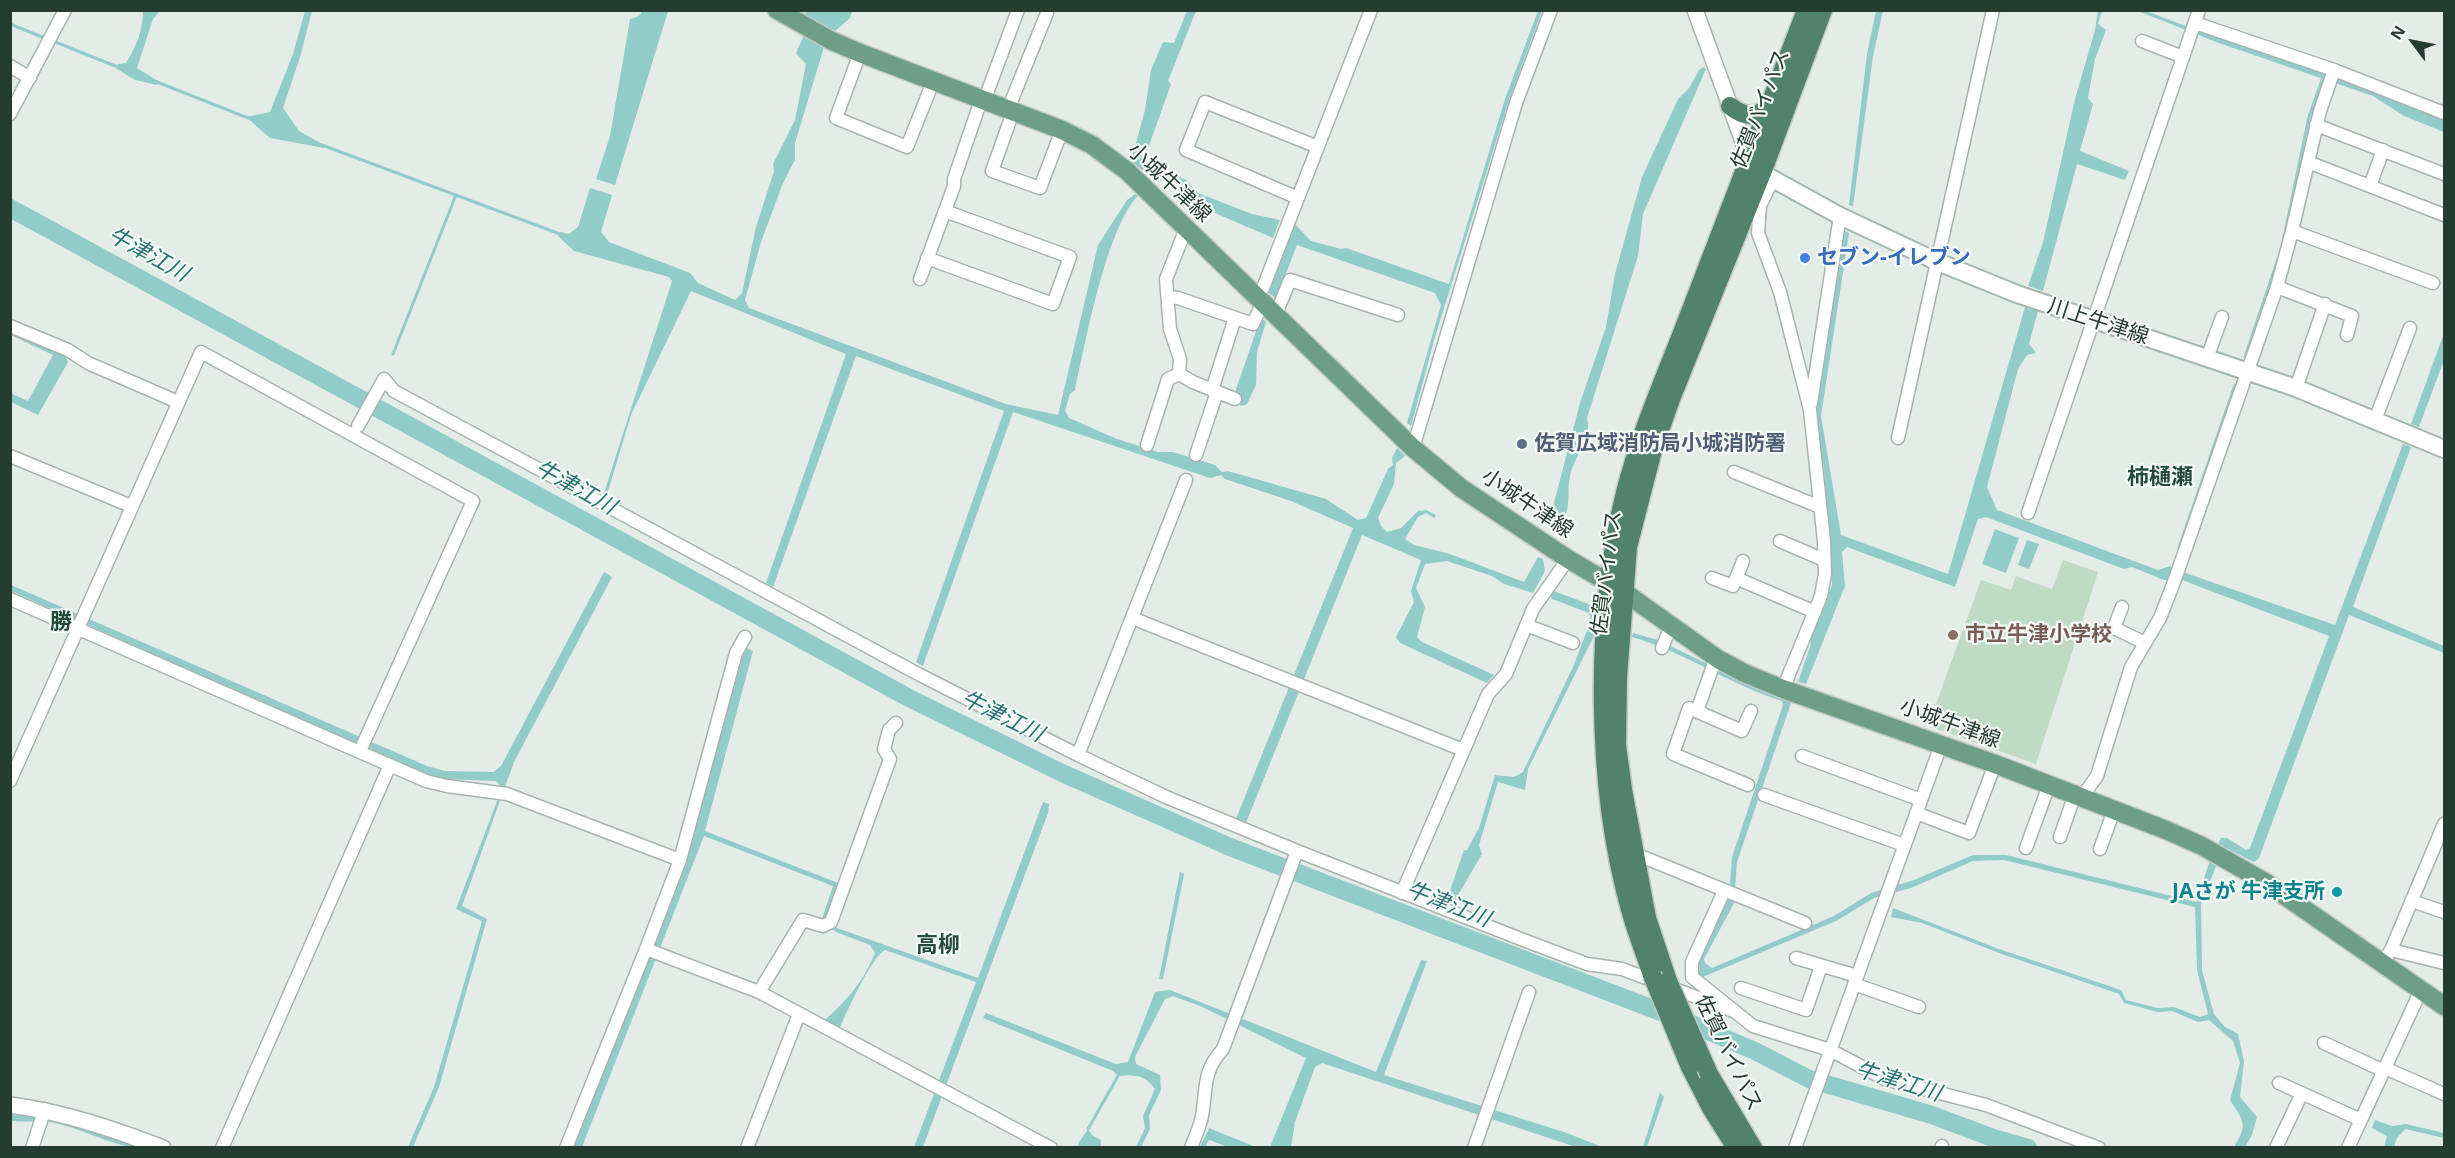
<!DOCTYPE html>
<meta charset="utf-8">
<style>
body{margin:0}
#map{position:relative;width:2455px;height:1158px;overflow:hidden;background:#e4ece7;font-family:"Noto Sans",sans-serif}
canvas{display:block}
.frame{position:absolute;inset:0;border:12px solid #253c31;pointer-events:none}
.north{position:absolute;left:2383px;top:12px;width:60px;height:60px;-webkit-text-stroke:4px #f5f9f6;paint-order:stroke;rotate:302deg;font-size:16px;font-weight:700;line-height:24px;text-align:center;color:#253c31}
.north::after{content:'';display:block;margin:auto;width:21px;height:27px;background:#253c31;clip-path:polygon(50% 0,100% 100%,50% 72%,0 100%)}
</style>
<div id="map">
<canvas width="2455" height="1158"></canvas>
<div class="frame"></div>
<div class="north">N</div>
</div>
<script>
const ctx = document.querySelector('canvas').getContext('2d');
ctx.lineJoin = 'round';
function fillPath(path, color) { ctx.fillStyle = color; ctx.fill(path, 'evenodd'); }
function trace(path, color, width, dash) { ctx.strokeStyle = color; ctx.lineWidth = width; ctx.lineCap = dash ? 'butt' : 'round'; ctx.setLineDash(dash || []); ctx.stroke(path); }
function drawText(font, color, halo, rows, align = 'center') {
  ctx.font = font + ' "Noto Sans","Noto Sans JP",sans-serif'; ctx.lineWidth = 4.5; ctx.setLineDash([]); ctx.textBaseline = 'middle'; ctx.strokeStyle = halo; ctx.fillStyle = color; for (const [text, x, y, turn = 0] of rows) {
    ctx.save(); ctx.translate(x, y); ctx.rotate((+turn || 0) * Math.PI / 180); ctx.textAlign = isNaN(turn) ? turn : align; if (halo) ctx.strokeText(text, 0, 0); ctx.fillText(text, 0, 0); ctx.restore();
  }
}
fillPath(new Path2D(`
 M2063 560 2098 572 2036 764 1928 726 1981 580 2011 590 2016 576 2052 589Z`), '#bfdbc1');
fillPath(new Path2D(`
 M643 10 668 11 615 185 596 179 610 136 630 19 639 16Z
 M143 11H160L153 19 137 68 158 81 157 85 135 80 117 69 118 64 126 63C136 47 143 30 143 11Z
 M305 11H312L300 57 283 108 299 131 324 145V148L270 138 246 117 270 112 293 54Z
 M806 11 852 10V11L850 18 834 32 805 15Z
 M1187 11H1196L1168 81 1171 84 1145 157 1146 162 1186 180 1198 193 1252 214 1280 220 1273 238 1194 204 1186 190 1172 180H1155L1131 161 1145 110 1151 70 1163 42 1174 43Z
 M1538 11H1542L1509 100 1435 337 1411 426 1407 423 1441 305 1435 293 1297 245 1276 299 1268 292 1293 222 1311 241 1341 249 1346 248 1449 284 1505 99Z
 M1876 11H1883L1873 56 1853 206 1849 205 1867 54Z
 M2098 11H2102L2098 24 2106 30 2095 59 2088 98 2093 104 2080 151 2129 171 2125 180 2077 164 2043 291 2028 286 2043 242 2075 99 2095 30Z
 M2138 11H2146L2199 31 2327 73 2444 119V132L2404 116 2373 96 2216 42Z
 M804 35 824 47 795 143V160L783 183 761 242 745 300 749 308 1006 404 1058 415 1098 245 1127 200 1135 194 1138 196C1107 226 1085 344 1075 390L1070 394 1065 410 1069 418 1117 439 1158 452H1173L1215 465 1222 472 1228 471 1326 499 1358 520 1366 518 1388 469 1393 465 1392 458 1397 448 1405 456 1396 463 1394 484 1378 518 1381 526 1387 532 1401 528 1418 511 1426 510 1436 515 1434 518 1426 513 1418 517 1405 539 1414 545 1450 554 1524 582 1538 557 1543 559 1545 571 1533 593 1504 584 1492 576 1447 561 1425 564 1416 588 1425 607 1417 637 1422 642 1494 675 1487 683 1400 643 1396 637 1414 602 1411 591 1421 560 1362 535 1246 823 1236 819 1353 528 1291 501 1225 479 1221 475 1210 478 1013 412 923 666 916 662 1004 411 856 356 773 587 766 583 846 354 691 291 631 415 606 498 603 496 672 281 669 277 574 251 558 236 560 232 569 234 578 227 590 188 612 195 601 232 609 242 690 273 698 283 735 300 742 293 756 227 774 171 773 164 795 120 806 64 796 53Z
 M1703 67 1706 69 1643 214 1638 256 1587 418C1592 437 1577 453 1571 472 1565 493 1574 507 1559 527L1556 526 1554 531 1552 530 1554 525 1549 522 1580 403 1606 327 1615 274 1642 177 1678 99 1689 88 1699 70Z
 M1845 231 1849 233 1821 416 1841 535 1948 574 2025 307 2038 311 2029 344 2036 353 2027 355 2018 369 1987 487 1997 510 2158 570 2170 566 2174 569 2335 625 2403 444 2411 447 2353 607 2444 646V653L2349 615 2259 858 2254 862 2218 844 2221 838H2227L2246 850 2250 848 2329 636 2182 580H2164L2132 567 2124 569 1986 517 1978 519 1955 587 1847 547 1842 552 1845 586 1806 684 1798 682 1811 644 1810 639 1832 585 1824 469 1816 415Z
 M1261 317 1266 322 1257 352 1256 385 1247 404 1242 406 1239 405 1235 392Z
 M11 330 64 354 68 362 38 415 11 402 10 393 28 401 53 355 11 335Z
 M2444 333V360L2419 427 2411 424Z
 M1995 529 2019 538 2006 573 1982 564Z
 M2027 540 2039 544 2029 569 2018 565Z
 M604 572 612 577 514 762 462 906 487 919 439 1087 413 1147H408L434 1087 482 921 456 909 502 788 496 781 444 779 426 775 11 591V585L427 766 445 771 494 772 501 766Z
 M1551 590 1594 606 1598 612 1594 636 1528 769 1525 790 1498 782 1479 845 1482 854 1454 902 1447 899 1464 850H1467L1479 828 1495 775 1514 777 1523 772 1573 667 1591 620 1589 613 1552 599 1549 594Z
 M1633 633 1658 640 1757 688 1792 700 1737 862 1734 903 1704 959 1705 963 1712 968 1834 916 1871 893 1914 880 1973 855H2006L2196 902 2210 860 2217 864 2201 904 2202 970 2214 1014 2224 1026 2238 1034 2244 1061 2240 1097 2257 1117 2252 1135 2245 1147H2234C2248 1124 2244 1122 2230 1100L2240 1063 2233 1041 2209 1020 2198 1022 2172 1011 2158 1012 2124 1003 2119 994 1999 953 1922 923 1891 917 1893 908 1999 949 2121 990 2126 1000 2158 1008 2174 1007 2200 1017 2208 1014 2197 970 2195 907 2004 860 1973 861 1911 888 1874 898 1836 921 1698 979 1694 975 1700 970 1699 958 1729 898 1732 857 1783 705 1782 701C1730 685 1685 652 1632 637Z
 M747 648 753 651 705 831 838 883 825 919 834 927 978 978 1043 802 1049 804 1048 813 923 1147H914L976 982 885 950C871 957 847 1012 839 1029L825 1020C848 999 863 982 875 953L870 945 836 932 822 919 833 886 704 836 582 1147 573 1148 691 846 740 662Z
 M1180 872 1184 874 1163 979H1159Z
 M1421 960 1427 961 1384 1075 1567 1133 1602 1147H1576L1322 1063 1315 1067 1295 1122 1291 1147H1270L1306 1058 1200 1006 1173 996 1165 999 1135 1057 1136 1064 1160 1075 1161 1090 1149 1115 1150 1129 1141 1147H1136L1145 1128 1143 1116 1155 1089C1146 1075 1134 1074 1118 1076L1113 1071 983 1018 986 1013 1116 1064 1128 1062 1155 992 1170 990 1376 1072Z
 M1660 1092 1664 1097 1647 1147H1643Z
 M11 1115 40 1116 100 1131 138 1147C111 1147 77 1125 48 1122 36 1121 23 1122 11 1121Z
 M2375 1120 2392 1126 2406 1124 2444 1133V1138L2405 1129 2397 1138 2394 1147H2384L2387 1136 2372 1128Z
 M1209 1128 1256 1147H1228L1209 1140 1205 1147H1200Z
 M1088 1129 1093 1136 1101 1140V1147H1078L1079 1142Z`), '#92ccc9');
trace(new Path2D(`
 M10 24 47 39
 M53 41 120 68
 M157 82 248 118
 M322 145 560 234
 M2282 247 2309 117 2323 77
 M393 354 456 195
 M2245 357 2278 259
 M2179 548 2235 385
 M1088 1129 1118 1076`), '#92ccc9', 3);
trace(new Path2D(`
 M10 208 909 698 1062 773 1230 847 1687 1022 1755 1051 1809 1079 1932 1115 1993 1138 2028 1148`), '#92ccc9', 18);
const minor = new Path2D(`
 M1047 13 1011 102 1013 112 992 171 1040 188 1062 130
 M2195 23 2334 70 2444 113
 M2142 41 2183 57
 M860 53 836 118 907 147 933 82
 M10 66 30 78
 M10 114 65 10
 M2316 125 2444 174
 M2308 162 2444 215
 M1773 179 1760 206 1758 233 1780 292 1810 410 1824 541 1825 574 1821 596 1783 689
 M2370 186 2383 150
 M1298 198 1186 150 1205 102 1318 147
 M2292 231 2433 283
 M927 258 1053 304 1070 257 945 211
 M920 279 954 186V179L979 106 984 101 1018 10
 M2277 287 2352 316 2347 335
 M1168 297 1178 298 1253 324 1262 304
 M1257 298 1263 288 1371 10
 M1275 316 1290 280 1398 315
 M10 326 68 350 88 363 178 402
 M2207 358 2222 317
 M1179 374 1193 382 1235 399
 M2296 388 2325 304
 M1212 390 1235 318
 M1811 403 1840 216
 M2375 420 2410 328
 M358 426 384 379 394 391 920 675 1078 755 1166 797 1297 851 1526 941 1587 964 1622 969 1733 1011
 M1898 438 1993 10
 M1147 445 1168 379 1179 374 1180 359 1170 329 1166 279 1183 236 1188 230
 M1413 448 1516 103 1551 10
 M1196 455 1217 392
 M10 456 131 506
 M1734 472 1820 507
 M2028 513 2199 10
 M1780 541 1824 560
 M1712 578 1733 586 1743 561
 M1736 578 1815 612
 M10 599 426 781 447 786 507 794 680 860
 M2122 607 2114 628 2145 643
 M1132 618 1463 750
 M1526 625 1573 643
 M1662 648 1671 626
 M1697 711 1713 666 1718 659
 M1078 755 1186 480
 M1802 756 1921 800
 M10 781 201 352 473 501 360 751
 M1748 785 1673 754 1689 708 1742 731 1751 711
 M1764 795 1904 845
 M2082 797 2097 776 2131 667 2160 618 2174 582 2277 287 2292 231 2320 111 2334 70
 M1916 813 1969 833 1995 764
 M2060 837 2075 794
 M2026 848 2049 785
 M2100 849 2114 810
 M1635 858 1643 857 1805 923
 M1724 891 1692 962V977L1753 1026 1830 1050 1885 1079 1986 1105 2099 1148
 M1402 893 1488 694 1506 674 1533 609 1568 559
 M2412 901 2444 912
 M646 949 759 992 1051 1148
 M2391 950 2444 963
 M1796 958 1857 976
 M2382 963 2391 950 2444 824
 M1854 984 1919 1007
 M1741 988 1806 1010 1821 966
 M759 992 803 920 823 926 831 922 890 759 884 749 889 730 896 723
 M2324 1043 2384 1071
 M2385 1068 2444 1094
 M2279 1083 2361 1120
 M32 1148 45 1109
 M222 1148 390 765
 M566 1148 646 949 680 860 736 653 745 637
 M747 1148 799 1014
 M1191 1148C1195 1137 1200 1127 1202 1116 1207 1088 1202 1072 1223 1049L1297 851
 M1474 1148 1529 992
 M1795 1148 1941 745
 M1941 1148 1942 1146
 M2276 1148 2302 1093
 M2348 1148 2421 990`);
const tertiary = new Path2D(`
 M1695 10 1749 158 1754 163
 M10 1105C64 1112 113 1129 163 1148`);
const secondary = new Path2D(`
 M1762 173 1840 216 1938 262 2017 294 2296 388 2444 449`);
const primary = new Path2D(`
 M777 10 832 41 860 53 1062 130 1092 145 1127 171 1413 448 1461 488 1568 559 1624 592 1718 659 1744 673 1783 689 1995 764 2166 830 2202 846 2265 882 2444 1006`);
const trunk = new Path2D(`
 M1730 106C1744 117 1754 118 1768 108
 M1652 975C1645 954 1637 934 1631 913 1595 787 1594 619 1625 493 1641 429 1669 368 1692 307 1730 209 1768 109 1806 10
 M1668 981 1647 918 1623 790 1617 745 1618 677 1628 547 1653 450 1671 399 1762 173 1823 10
 M1690 1067 1711 1108 1736 1148
 M1709 1074 1753 1148`);
trace(minor, '#a7b4ad', 15);
trace(tertiary, '#a7b4ad', 18);
trace(secondary, '#a4b7ac', 20);
trace(primary, '#c2c8c5', 21);
trace(trunk, '#c2c8c5', 21);
trace(minor, '#fff', 12);
trace(tertiary, '#fff', 15);
trace(secondary, '#fff', 16);
trace(primary, '#6d9e87', 18);
trace(trunk, '#50826c', 18);
const trunkBridge = new Path2D(`
 M1652 975 1690 1067
 M1668 981 1709 1074`);
trace(trunkBridge, '#c2c8c5', 21, []);
trace(trunkBridge, '#50826c', 18);
for (const [x, y, r, color] of [
 [1805,258,6,"#3f7fe0"],
 [1522,444,6,"#5c6f8a"],
 [1953,635,6,"#8d6e63"],
 [2337,892,6,"#0f9aa8"]
]) { const dot = new Path2D(); dot.arc(x, y, r, 0, 2 * Math.PI); ctx.fillStyle = color; ctx.fill(dot); trace(dot, '#f5f9f6', 2); }
drawText('21px', '#253c31', '#f5f9f6', [
 ["佐賀バイパス",1761,109,-69],
 ["小城牛津線",1169,183,43],
 ["川上牛津線",2098,322,18],
 ["小城牛津線",1527,504,34],
 ["佐賀バイパス",1607,573,-83],
 ["小城牛津線",1950,724,20],
 ["佐賀バイパス",1728,1053,64]
]);
drawText('bold 21px', '#366cbe', '#f5f9f6', [
 ["セブン-イレブン",1817,258]
], 'left');
drawText('bold 21px', '#4e5e75', '#f5f9f6', [
 ["佐賀広域消防局小城消防署",1534,444]
], 'left');
drawText('bold 21px', '#785e54', '#f5f9f6', [
 ["市立牛津小学校",1965,635]
], 'left');
drawText('bold 21px', '#0d838f', '#f5f9f6', [
 ["JAさが 牛津支所",2325,892]
], 'right');
drawText('italic 22px', '#257370', '#f5f9f6', [
 ["牛津江川",148,255,29],
 ["牛津江川",575,488,29],
 ["牛津江川",1002,717,26],
 ["牛津江川",1448,905,21],
 ["牛津江川",1898,1082,17]
]);
drawText('bold 22px', '#234d3a', '#f5f9f6', [
 ["柿樋瀬",2160,478],
 ["勝",61,623],
 ["高柳",938,946]
]);
</script>
